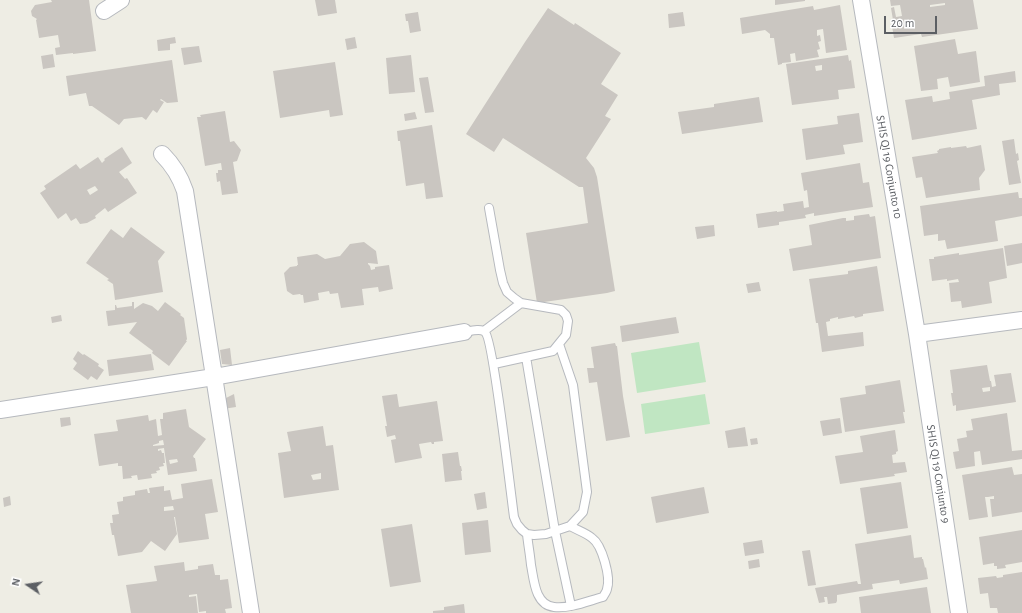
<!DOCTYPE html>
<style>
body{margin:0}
#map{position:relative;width:1022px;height:613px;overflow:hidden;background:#eeede4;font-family:"Alegreya Sans",sans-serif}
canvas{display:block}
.north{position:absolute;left:8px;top:565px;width:40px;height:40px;-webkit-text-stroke:3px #fff;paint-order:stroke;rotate:283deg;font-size:11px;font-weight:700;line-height:16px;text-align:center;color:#5c5f64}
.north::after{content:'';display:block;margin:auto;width:14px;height:18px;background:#5c5f64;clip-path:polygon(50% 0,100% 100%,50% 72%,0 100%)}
.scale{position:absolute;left:884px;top:16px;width:53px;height:18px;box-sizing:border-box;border:2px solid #5c5f64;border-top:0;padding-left:5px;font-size:12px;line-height:14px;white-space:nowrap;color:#5c5f64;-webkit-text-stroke:3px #fff;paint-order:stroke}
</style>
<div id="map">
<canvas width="1022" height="613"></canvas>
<div class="north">N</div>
<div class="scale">20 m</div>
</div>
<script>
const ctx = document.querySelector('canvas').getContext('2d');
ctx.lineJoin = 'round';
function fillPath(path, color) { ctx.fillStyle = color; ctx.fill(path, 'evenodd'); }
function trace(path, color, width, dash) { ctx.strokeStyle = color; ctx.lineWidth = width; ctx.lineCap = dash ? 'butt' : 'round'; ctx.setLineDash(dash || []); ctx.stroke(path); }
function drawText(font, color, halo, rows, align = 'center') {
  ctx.font = font + ' "Alegreya Sans",sans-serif'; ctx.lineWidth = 3; ctx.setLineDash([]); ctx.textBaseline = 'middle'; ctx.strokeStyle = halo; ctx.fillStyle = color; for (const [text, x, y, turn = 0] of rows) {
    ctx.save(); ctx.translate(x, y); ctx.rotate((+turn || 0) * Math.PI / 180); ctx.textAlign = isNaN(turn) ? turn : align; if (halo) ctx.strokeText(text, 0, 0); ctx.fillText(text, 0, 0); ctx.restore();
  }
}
fillPath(new Path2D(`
 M699 342 706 382 637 393 631 353Z
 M705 394 710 424 645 434 641 404Z`), '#c0e6c2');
fillPath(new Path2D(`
 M51 0H89L96 51 73 54V53L56 55 55 48 60 47 58 35 39 38 36 20 37 19 32 16 31 11 35 5 52 2Z
 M315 0H335L337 13 318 16Z
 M775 0H805V1L775 5Z
 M890 0H973L978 29 922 37 921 34 894 38 891 20H893L891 8 894 7 896 17 902 16 900 5 891 6ZM945 3V5L930 7V5Z
 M840 5 847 50 826 53 823 29 817 30V36L820 35 821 41 818 42 820 49 817 50 819 57 796 61 795 53 790 54 791 62 782 63V64L778 65 774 38H770V34L765 30 742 34 740 18 813 6 814 10Z
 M548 8 574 25 575 23 621 53 601 84 618 95 605 116 611 119 586 158 594 168 597 177 615 291 607 293 537 303 526 233 588 223 583 187H579L503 138 494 152 466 134 525 42Z
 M418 12 421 31 410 33 408 21H406L405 14Z
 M683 12 685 26 669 28 668 14Z
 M175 37 176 43 170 44V50L158 51 157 40Z
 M355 37 357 48 347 50 345 39Z
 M955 39 958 54 976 51 980 82 950 87 948 77 937 79 938 89 921 91 914 46Z
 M199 46 202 62 184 65 181 48Z
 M53 54 55 67 43 69 41 56Z
 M411 55 415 92 389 94 386 58Z
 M848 55 849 61 851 60 855 88 838 90 839 99 792 105 786 64ZM822 65V70L816 71 815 66Z
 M172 60 178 102 167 103 161 99 160 100 164 102 157 113 153 110 146 120 142 117 124 119 119 125 92 106H89L86 93 69 96 66 76Z
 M335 62 343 115 330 117 329 110 280 118 273 71Z
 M1015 71 1016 82 999 84 1000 95 972 100 977 129 912 140 905 100 932 96 933 102 950 99 949 92 985 86 984 76Z
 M428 77 434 112 425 113 419 78Z
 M759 97 763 122 682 134 678 112 714 107V104Z
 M225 111 230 142 234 141 241 150 237 161 233 162 238 193 222 195 220 181 217 182 216 173H218V170H222L221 163 205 166 197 117H201L200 115Z
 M415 112 417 119 405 121 404 114Z
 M859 113 863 142 843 145 845 154 806 160 802 129 838 124 837 116Z
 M432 125 443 197 426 199 424 183 406 186 400 141H398L397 131Z
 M1014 139 1016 154 1018 153 1019 160 1017 161 1021 183 1009 185 1002 141Z
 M981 145 985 170 979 178 980 190 926 198 922 177 916 178 912 157 938 153 937 151 939 150V149L951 147V148L966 146 967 148Z
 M122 147 132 163 119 172 125 179 127 178 137 193 108 212 105 208 95 216 96 218 87 223 80 224 76 218 71 221 66 213 58 219 40 193 46 189 44 186 76 164 80 169 98 157 102 163 105 160 104 159ZM95 186 98 190 90 195 87 190Z
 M860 163 863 183 869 182 873 207 814 216V213L805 215 806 218 779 222V225L758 228 756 214 777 211V212L784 211 783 204 803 201 804 208 809 207 807 190 804 191 801 173Z
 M1018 192 1019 198H1022V216L995 221 998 241 947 249 945 240 938 241V234L924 236 920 206Z
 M869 214 870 217 875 216 881 258 793 271 789 249 812 245 809 225 843 218H846V221L854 220V216Z
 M714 225 715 236 697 239 695 227Z
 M131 227 165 252 158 261 163 292 115 300 113 284 107 280 109 279 86 263 111 229 123 238Z
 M364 242 376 251 378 264 368 263V264L370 266 371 270 375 269V267L389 265 393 289 379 292 378 287 362 289 364 305 341 308 338 293 330 294 329 291 318 293 319 300 304 303 303 295H301L300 294 293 295 287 291 284 273 290 267 297 266V265H298L297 257 317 254 325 259 340 256 350 244Z
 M1022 243V263L1007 266 1004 246Z
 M1003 248 1007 278 989 282 992 303 962 308 961 301 951 302 949 283 959 282 958 279 947 281V279L932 281 929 259H934V257L959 253V255Z
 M877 266 884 311 863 314V316L855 318 854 316 838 319V317L830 319V321L826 322 828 336 863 332 864 346 822 352 818 323H816L809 279 848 274V271Z
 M759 282 761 291 748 293 746 284Z
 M132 302H134V309L143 303 152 306 158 311 165 302 181 314 180 315 184 318 187 339 186 341H187L169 366 152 353 153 351 129 333 137 322 108 326 106 311 115 310V305H116L117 308 132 306Z
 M61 315 62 321 52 323 51 317Z
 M676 317 679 333 622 342 620 326Z
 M615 343 616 346H617L623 396 630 437 606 441 597 382 589 383 587 368H594L591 347Z
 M230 348 232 365 222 364 220 350Z
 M78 351 83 355 84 354 99 364 98 366 104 370 97 380 91 376 88 380 73 369 77 363 73 359Z
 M151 354 154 370 109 376 107 360Z
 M987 365 990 381H991L992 387 996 386 994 375 1011 373 1016 402 956 411V405L953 406 951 393H953L950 370ZM990 387V391L983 392 982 388Z
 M900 380 905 412H903L905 423 845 432 840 398 866 394 865 386Z
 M234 394 236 407 223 409 226 398Z
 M397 394 399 407 437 401 443 441 434 442V444H432L431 442 419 444 422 458 395 463 391 440 396 439 395 435 387 437 385 426H387L382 396Z
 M186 409 189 427 206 439 193 456 194 458H195L197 471 168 475 164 448 158 449V451L161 450 162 453H164L165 463H163L164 466 159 467 160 470 156 471 157 473 151 474 152 478 138 480 137 475 131 476 132 478 123 479 122 466H118V463L99 466 94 434 118 431 116 420 148 415 149 421 156 419 158 436 162 435 160 419H163V413ZM163 440 164 445 153 446V445L159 443V441ZM177 459 178 462 170 464 169 460Z
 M1007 413 1012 451 1022 450V459L982 465 980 451 974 452 975 466 956 469 953 452 959 451 957 439 967 437 966 431 973 430 971 419Z
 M70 417 71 425 61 427 60 418Z
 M840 418 842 433 823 436 820 421Z
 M323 426 326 446 333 445 339 490 284 498 278 453 291 451 287 432ZM321 473V479L313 480 311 475Z
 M745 427 748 446 728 448 725 431Z
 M895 430 898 451 896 452V454L892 455 893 463 905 462 907 472 894 474 895 476 840 484 835 456 863 452 860 436Z
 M757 438 758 444 751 445 750 439Z
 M458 452 460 466H461L462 471H461L462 480 445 482 442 454Z
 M1012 467 1014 475 1022 474V512L992 517 990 499H994V496L988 497H985L988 517 969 520 962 475Z
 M212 479 218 512 205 514 209 539 179 543 175 517H174L177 534 165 551 151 541 142 552 118 556 114 535H112L110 523H113L112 515 119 514 117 502 123 501V497L135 495V491L147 489 148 493H150L149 488 164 486V491L170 490 172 500 183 498 181 484ZM173 506 174 510 164 511V507Z
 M901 482 908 528 867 534 860 488Z
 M704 487 709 513 656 523 651 497Z
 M485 492 487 508 477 510 474 494Z
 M10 496 11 505 4 507 3 498Z
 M488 520 491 552 465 555 462 523Z
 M412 524 421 582 390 587 381 529Z
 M1022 530V562L1005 565 1006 568 997 569V566H994V563L983 565 979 537Z
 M911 535 914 558 922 557V559H923L925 568 926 567 928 579 900 584 899 580 872 584 873 589 837 595V601L836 603 828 604 827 597H824L825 602 819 603 815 588 857 581 858 584H861L855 544Z
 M762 540 764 553 745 556 743 543Z
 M810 550 816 585 808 586 802 551Z
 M759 559 760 567 749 569 748 561Z
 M184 562 185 571 198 569V566L213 564 215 575H220V580L228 579 232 608 225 609 226 613H206V611L199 612 197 594 189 595V597L196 596 198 613H131L126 585 157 581 154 566Z
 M1022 572V613H998L997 608H990L988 593 980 594 978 578 996 576 997 578 1003 577V575Z
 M927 587 931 613H861L859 597Z
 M464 604 465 613H433V611L444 610V607Z`), '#cac6c1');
const lane = new Path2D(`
 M489 208 500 270 503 283 507 292 514 298 521 303 561 310 566 315 568 321 566 335 553 351 494 364
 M484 331 521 303
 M464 332C470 331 481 328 485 332 493 339 511 495 514 517L517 524 522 530 527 534 534 535 546 534 570 526 583 512 587 492 573 385 559 344
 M526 357 555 531 571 606
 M527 534C528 544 530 554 531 565 534 580 535 605 554 607 569 609 588 601 603 597 604 595 607 591 607 589 611 577 602 545 592 538 586 533 577 530 570 526`);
const street = new Path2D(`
 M861 0 917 334 959 613
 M104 11 121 0
 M162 154C173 165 180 176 185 191L251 613
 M917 334 1022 320
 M0 410 214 377 464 332`);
trace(lane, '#b6b9be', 10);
trace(street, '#b6b9be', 18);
trace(lane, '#fff', 8);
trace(street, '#fff', 16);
drawText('12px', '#5c5f64', '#fff', [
 ["SHIS QI 19 Conjunto 10",889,167,80],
 ["SHIS QI 19 Conjunto 9",938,474,81]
]);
</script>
